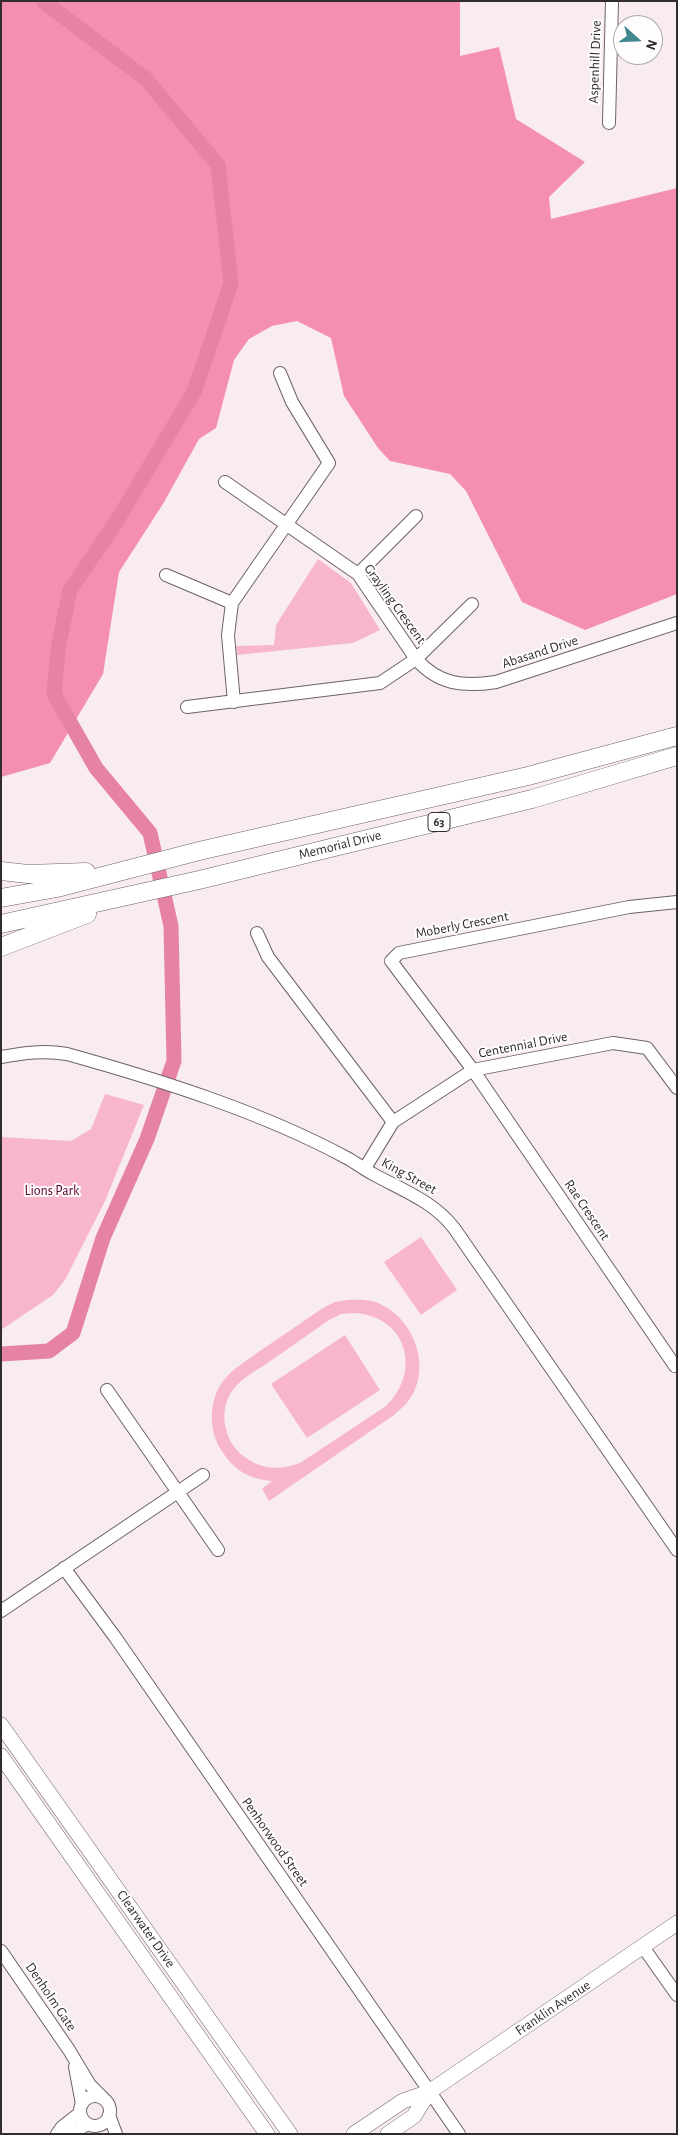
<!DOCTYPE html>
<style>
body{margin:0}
#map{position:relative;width:678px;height:2135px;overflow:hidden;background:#f8ecef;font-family:"Alegreya Sans",sans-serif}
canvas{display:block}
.frame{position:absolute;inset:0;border:2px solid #312d2e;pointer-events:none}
.north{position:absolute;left:613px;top:15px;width:50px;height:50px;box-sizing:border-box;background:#fefcfd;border:1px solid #aca9aa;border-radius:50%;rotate:110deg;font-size:14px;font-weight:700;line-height:20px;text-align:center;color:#312d2e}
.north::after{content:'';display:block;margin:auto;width:18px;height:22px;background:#40878f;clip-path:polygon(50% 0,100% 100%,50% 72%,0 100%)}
</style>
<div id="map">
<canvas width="678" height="2135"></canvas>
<div class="frame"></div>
<div class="north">N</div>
</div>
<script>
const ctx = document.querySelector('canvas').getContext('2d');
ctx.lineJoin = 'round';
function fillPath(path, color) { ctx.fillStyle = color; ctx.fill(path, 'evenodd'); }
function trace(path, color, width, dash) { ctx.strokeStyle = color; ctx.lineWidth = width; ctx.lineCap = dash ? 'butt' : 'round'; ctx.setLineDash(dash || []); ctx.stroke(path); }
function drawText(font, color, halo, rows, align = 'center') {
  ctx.font = font + ' "Alegreya Sans",sans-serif'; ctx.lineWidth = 4; ctx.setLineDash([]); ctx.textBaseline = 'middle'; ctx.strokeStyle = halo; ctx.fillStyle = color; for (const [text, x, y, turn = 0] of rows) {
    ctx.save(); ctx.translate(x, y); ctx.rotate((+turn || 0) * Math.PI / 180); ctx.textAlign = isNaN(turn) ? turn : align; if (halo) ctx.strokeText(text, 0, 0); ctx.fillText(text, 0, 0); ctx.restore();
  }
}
fillPath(new Path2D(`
 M318 559 351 583 380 630 353 643 237 655 236 646 274 645 276 625Z
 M105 1094 144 1105 105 1201 65 1280 53 1295 1 1330V1137L71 1141 91 1129Z
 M421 1237 457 1290 421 1315 384 1262Z
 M348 1300C357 1300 366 1299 375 1302 414 1315 435 1371 406 1404 402 1408 398 1411 394 1415L269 1501 262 1489 272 1481C248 1479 232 1469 220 1448 208 1429 209 1398 224 1380 233 1368 248 1360 260 1351 281 1337 302 1322 323 1308L335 1302ZM355 1313C407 1317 422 1371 386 1406L300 1463C281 1470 263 1470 246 1458 222 1442 216 1405 238 1384 247 1375 259 1369 269 1362 289 1348 309 1334 329 1320L341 1314Z
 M345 1335 380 1390 307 1438 271 1384Z`), '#f8b6cc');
fillPath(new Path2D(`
 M1 1H460V56L499 47 516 119 585 162 549 197 551 219 677 188V594L585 630 522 602 466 491 450 474 390 461 378 448 344 396 331 338 297 321 272 326 249 339 234 360 216 428 199 439 163 504 119 572 103 674 50 763 1 777Z`), '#f48eb2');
trace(new Path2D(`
 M1 1354 49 1351 73 1333 103 1238 147 1139 174 1061 171 926 150 833 96 768 54 694 58 649 70 590 118 519 194 392 231 283 218 165 146 79 43 1`), '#e682a5', 15);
const minor = new Path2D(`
 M609 123 612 1
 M225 482 358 574 416 659C439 685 464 687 496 682L677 623
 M358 574 416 516
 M166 575 232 603
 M234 702 228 635 232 603 329 463 292 402 280 373
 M187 707 380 683 416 659 472 604
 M677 902 629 907 399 953 391 961 473 1070 675 1366 677 1365
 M257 933 268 957 393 1122
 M1 1057C24 1053 44 1050 67 1054 160 1080 262 1112 347 1158 356 1163 364 1169 373 1174 402 1190 433 1201 454 1228L677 1550
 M365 1168 393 1122 473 1070 613 1043 647 1048 677 1088
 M107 1390 218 1550
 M64 1568 115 1637 459 2134
 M1 1611 203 1475
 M643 1947 677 1995
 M1 1951 69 2050 90 2085 103 2098
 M75 2067 82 2104
 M80 2111a15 15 0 1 1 30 0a15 15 0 1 1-30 0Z
 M109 2115 116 2134
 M57 2134 62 2127 80 2113
 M70 2134 88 2124`);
const major = new Path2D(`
 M1 1725 290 2134
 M1 1756 267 2134
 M354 2134 403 2101 429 2092 677 1923
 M388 2134 414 2116 429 2092`);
const highway = new Path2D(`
 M1 871 28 874 86 872
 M1 898 57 888 199 851 528 776 677 736
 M1 924 199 880 532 799 677 756
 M1 947 87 914`);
trace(minor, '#6d6265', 14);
trace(major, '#6d6265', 16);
trace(highway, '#6d6265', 19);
trace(minor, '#fff', 12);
trace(major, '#fff', 15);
trace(highway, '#fff', 18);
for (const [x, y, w] of [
 [439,822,22]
]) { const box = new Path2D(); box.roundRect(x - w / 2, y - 9.5, w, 19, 4); ctx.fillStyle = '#fefcfd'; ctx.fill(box); trace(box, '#312d2e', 1); }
drawText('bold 12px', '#312d2e', null, [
 ["63",439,822]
]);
drawText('14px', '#312d2e', '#fefcfd', [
 ["Aspenhill Drive",595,62,-88],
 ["Grayling Crescent",395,604,54],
 ["Abasand Drive",540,652,-18],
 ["Memorial Drive",340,845,-14],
 ["Moberly Crescent",462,925,-11],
 ["Centennial Drive",523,1045,-11],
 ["King Street",409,1176,29],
 ["Rae Crescent",587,1210,56],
 ["Penhorwood Street",275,1842,55],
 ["Clearwater Drive",146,1929,55],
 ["Denholm Gate",51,1997,56],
 ["Franklin Avenue",553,2008,-34]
]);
drawText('14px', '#5d0030', '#fefcfd', [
 ["Lions Park",52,1191]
]);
</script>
